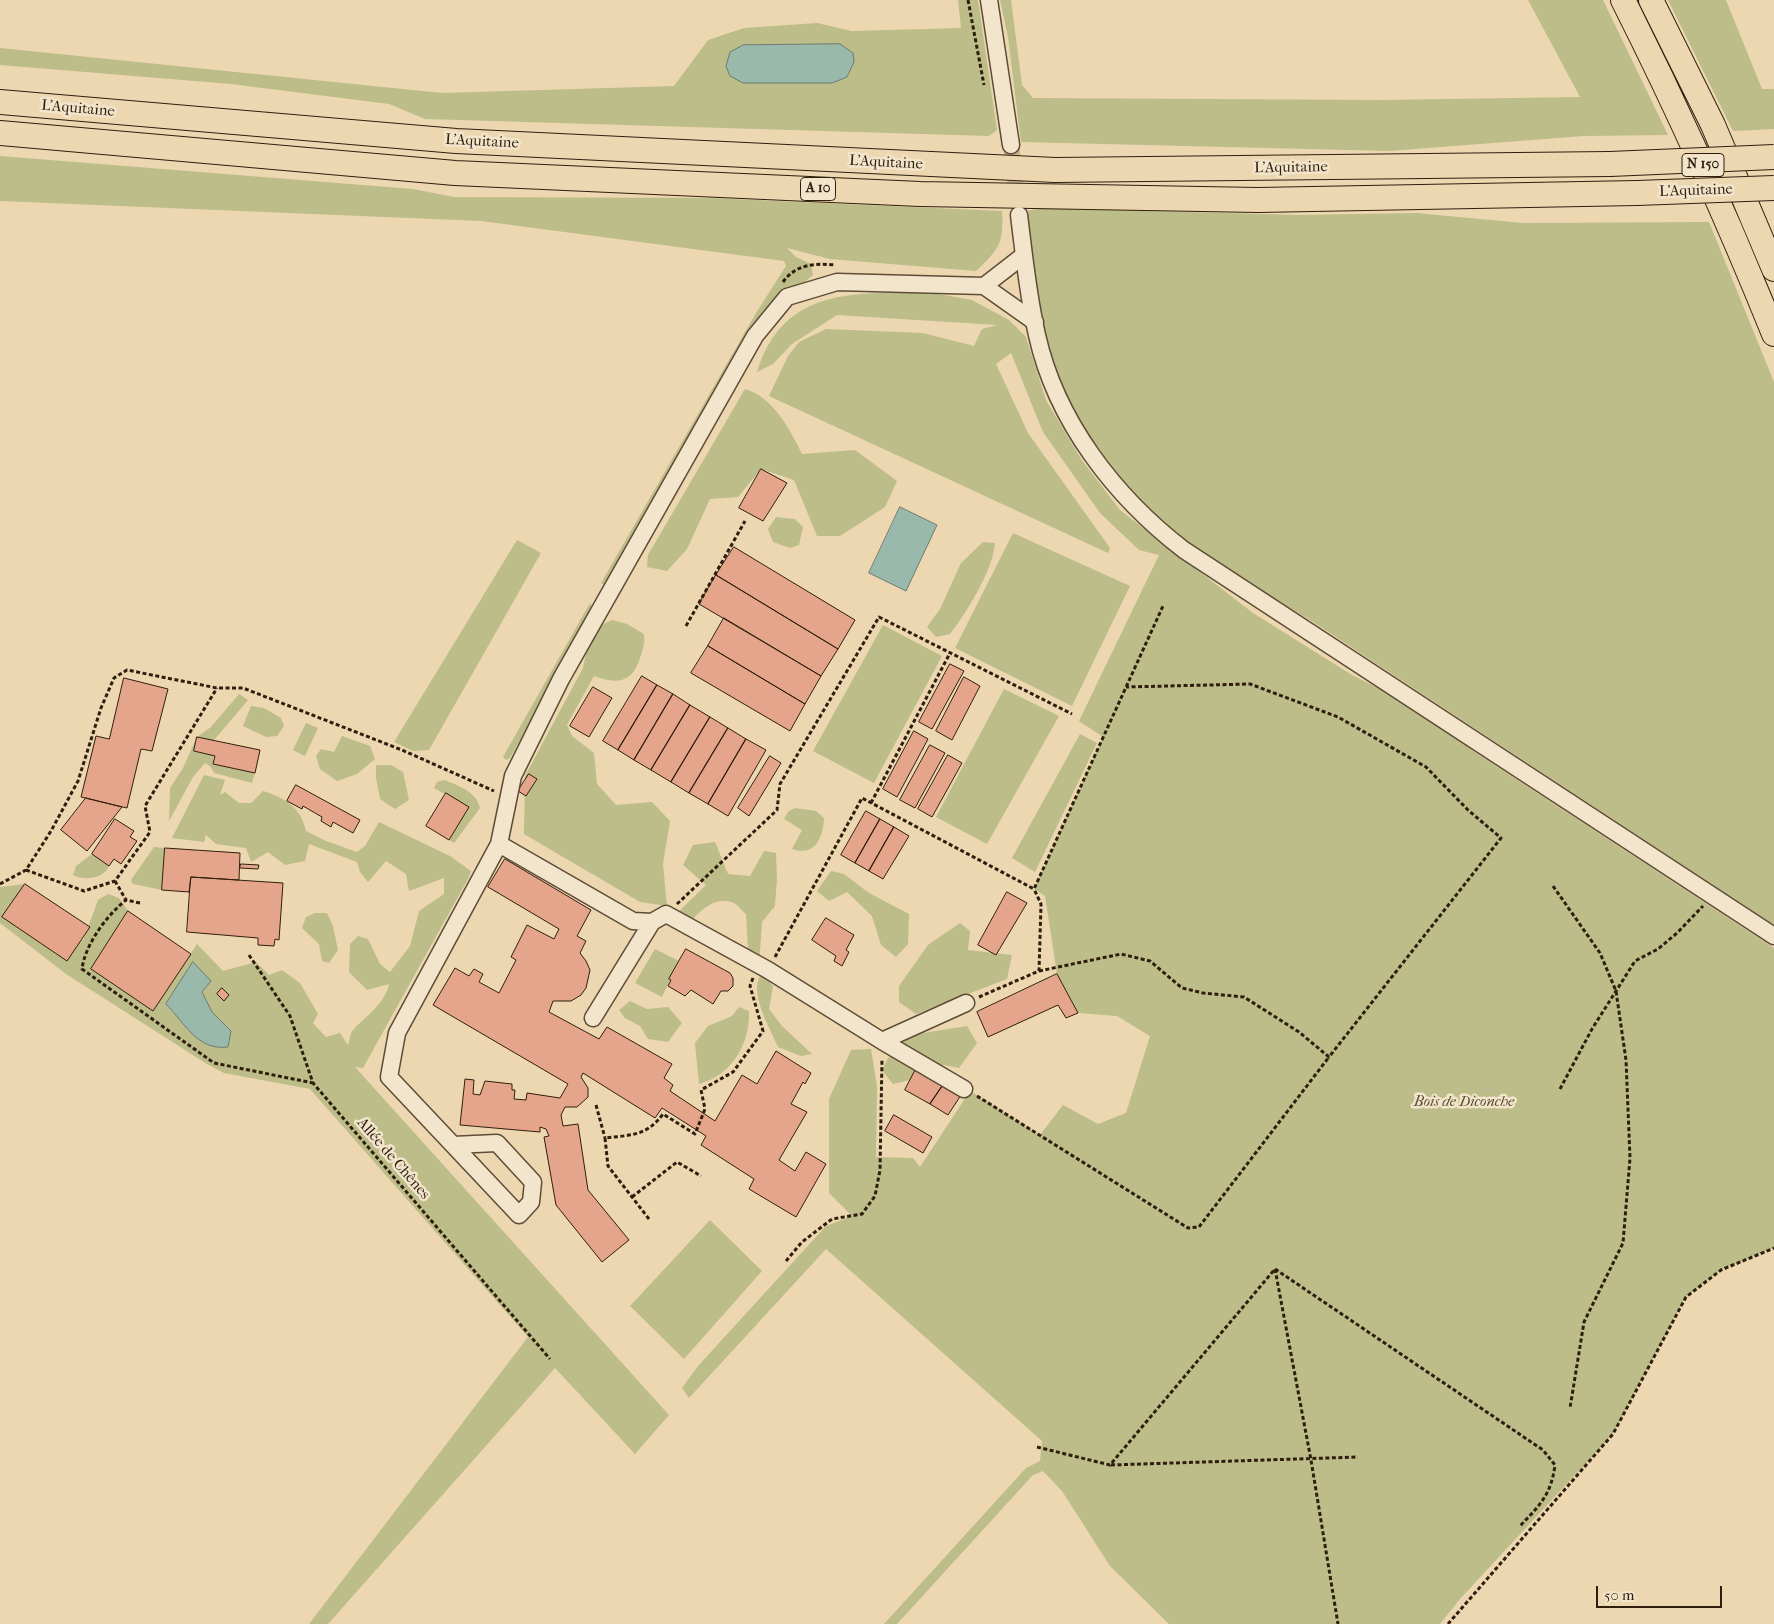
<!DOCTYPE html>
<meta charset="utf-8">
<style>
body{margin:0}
#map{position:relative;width:1774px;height:1624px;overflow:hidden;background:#ecd7b1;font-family:"IM FELL French Canon",serif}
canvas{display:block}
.scale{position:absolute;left:1596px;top:1586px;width:126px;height:22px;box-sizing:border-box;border:2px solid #2f1e0e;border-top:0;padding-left:6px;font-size:15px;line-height:18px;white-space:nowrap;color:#2f1e0e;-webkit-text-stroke:4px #f3e5cc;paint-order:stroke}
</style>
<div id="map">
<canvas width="1774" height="1624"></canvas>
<div class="scale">50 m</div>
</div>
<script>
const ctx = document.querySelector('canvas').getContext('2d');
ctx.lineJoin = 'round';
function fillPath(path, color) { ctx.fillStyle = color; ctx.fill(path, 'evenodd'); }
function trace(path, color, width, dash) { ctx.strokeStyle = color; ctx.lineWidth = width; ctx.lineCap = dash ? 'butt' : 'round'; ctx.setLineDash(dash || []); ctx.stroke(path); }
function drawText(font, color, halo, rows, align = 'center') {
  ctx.font = font + ' "IM FELL French Canon",serif'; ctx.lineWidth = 5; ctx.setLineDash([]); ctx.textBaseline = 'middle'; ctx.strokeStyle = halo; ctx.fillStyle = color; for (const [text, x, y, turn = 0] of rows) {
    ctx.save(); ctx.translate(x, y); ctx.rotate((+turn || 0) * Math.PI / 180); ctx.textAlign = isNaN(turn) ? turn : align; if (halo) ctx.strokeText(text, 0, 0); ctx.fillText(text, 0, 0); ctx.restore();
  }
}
fillPath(new Path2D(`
 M958 0H978L997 130 989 136 425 119 389 104 231 84 0 65V48L442 93 674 86 708 40 744 28 817 23 852 31 961 28Z
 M1000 0H1011L1022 85 1033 98 1382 100 1580 97 1528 0H1603L1668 135 1584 136 1389 151 1021 142 1008 37Z
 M1668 0H1726L1762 89H1774V129L1733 131Z
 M0 156 413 189 454 197 710 198 1002 211C1004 244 999 249 976 271L830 259 787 248 796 257 811 264 813 275 775 307 609 587 601 583 756 313 786 266 784 261 481 221 0 201Z
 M1041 208 1300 215 1416 213 1523 223 1709 222 1774 382V925L1310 620 1202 555 1150 516 1074 417 1045 342 1032 265 1027 211Z
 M927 292 972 300 1009 320 1026 337 1046 400 1081 459 1120 510 1253 613 1352 675 1420 709 1476 753 1774 948V1248L1721 1270 1686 1297 1613 1434 1460 1599 1440 1624H1169L1110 1566 1062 1491 1043 1471 1033 1475 897 1624H884L1026 1468 1040 1461 1042 1441 826 1249 689 1398 682 1388 698 1366 826 1226 852 1216 829 1193V1099L851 1050 871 1049 877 1086 876 1157 913 1158 920 1167 970 1091 1040 1135 1063 1105 1098 1124 1126 1113 1150 1036 1117 1016 1078 1013 1057 974 1045 896 1034 889 1103 737 1079 721 1159 555 1139 550 1100 513 1043 432 1011 353 996 364 1028 433 1110 548 1108 553 769 396 788 356 799 342 826 329 923 333 974 346 982 329 997 325 837 315 792 344 773 364 757 372C784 286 854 294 927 292Z
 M745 389C774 398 789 428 802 454L855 450 897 481 885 507 840 536H817L794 480 761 469 738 497 710 499 687 549 667 571 647 567 648 555Z
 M776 517 795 519 803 527 799 545 790 548 773 542 768 529Z
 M1013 533 1130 586 1072 706 955 648Z
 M517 540 541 553 429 750 413 751 394 742Z
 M983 542 995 543C993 570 967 612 950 634L936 637 927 627 940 609 961 563Z
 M590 603 593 609 510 758 506 760 503 757Z
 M612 620 627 624 644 634C645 643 643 649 640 658 632 684 616 684 594 676L567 725 572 736 594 753 597 784 616 805 652 802 670 821 663 864 667 906 640 902 524 834 525 776 583 668 589 638 599 626Z
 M883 625 942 656 874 783 813 751Z
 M1004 689 1059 716 987 844 936 817Z
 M239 694 248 700 214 740 213 764 255 773 252 783 214 773 210 766 205 763 193 777 169 821 170 788 183 768 197 737 211 727Z
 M251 706 264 708 281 718 284 726 277 736 266 737 243 726Z
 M306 723 318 728 305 756 293 750Z
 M1080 734 1097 743 1035 872 1012 858Z
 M342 736 370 746 375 759 357 774 337 781 320 769 316 756 321 749 334 752Z
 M376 765H391L403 772 409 800 395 809 380 799 376 778Z
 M204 775 225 780 220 795 225 792 239 803H251L263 791C285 798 301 807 306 831L326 841 357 852 365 846 379 822 450 856 471 871 468 879 363 1068 355 1067 669 1415 635 1454 555 1368 328 1624H309L528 1337 310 1089 224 1073 207 1064 66 974 0 923V887L25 884 3 917 67 961 82 939 83 941 98 900 108 894 119 898 128 911 91 969 153 1011 197 944 223 971 256 962 269 975 282 970 300 983 318 1014 313 1023 326 1037 340 1033 348 1045C350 1040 350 1033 353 1030 367 1015 384 1005 389 984L367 990 349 972 350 944 358 936 368 939 380 964 390 972 410 946 419 911 444 894V878L409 891 406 874 386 861 368 882 360 872 357 862 309 844 305 861 285 865 268 852 251 862 246 848 216 844 206 835 204 842 172 838Z
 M444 780C459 786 476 791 480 808L454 843 449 840 469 807 434 788 437 782Z
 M795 808 816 811 824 818C823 838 815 857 792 849L802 830 784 819 789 811Z
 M715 842 728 874 750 876 764 851 776 853 777 879 775 906 762 922 759 965 748 951 746 914C742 911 738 905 734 903 715 894 698 913 686 926L672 918 706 885 683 865 693 845Z
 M154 847 165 848 162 890 133 884 131 880Z
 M92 854 109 866C104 879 84 881 73 875L76 866Z
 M831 871 844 874 869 893 909 914 908 944 896 957 881 945 872 916 847 892 829 901 817 891Z
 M315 913H327L333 926 338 950 329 963 322 961 319 944 302 928 306 917Z
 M960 923 970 931 968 950 1012 955 1007 979 916 1014 899 1002V986L928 945Z
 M655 949 679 961 662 997 635 983Z
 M762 974 773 986 769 1009 782 1026 812 1054 801 1056 778 1047C770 1028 747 990 762 974Z
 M630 1001 647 1009 668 1007 682 1023 668 1042 648 1039 640 1026 625 1018 619 1010Z
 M739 1007 749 1011C750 1044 732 1075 699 1084L695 1043 708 1026 732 1016Z
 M967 1026 977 1043 959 1068 933 1063 910 1080 893 1084 882 1070 888 1058 911 1035Z
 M710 1220 762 1271 684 1359 630 1306Z`), '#bcbd89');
const water = new Path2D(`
 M840 44 853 53 854 62 847 77 832 83H743L730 76 726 66 730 52 743 45Z
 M900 507 937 525 906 591 869 573Z
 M193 962 211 981 202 992 212 1012 231 1031 228 1047C197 1051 185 1023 166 1004Z`);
fillPath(water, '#99b9ad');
trace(water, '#6f7b6d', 1);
const building = new Path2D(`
 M761 469 787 483 763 521 739 508Z
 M734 547 855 620 838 649 716 575Z
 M716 575 838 649 821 676 699 604Z
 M724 618 821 676 805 704 708 646Z
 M708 646 805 704 790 731 691 673Z
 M950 664 964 671 932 729 919 722Z
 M642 676 657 685 618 750 603 741Z
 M964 677 980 686 952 740 936 731Z
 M124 678 168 689 152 751 141 749 127 808 81 797 96 736 109 739Z
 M657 685 673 694 634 760 618 750Z
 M593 687 612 698 589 737 570 726Z
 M673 694 690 705 651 770 634 760Z
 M690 705 710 717 671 782 651 770Z
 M710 717 728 728 689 793 671 782Z
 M728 728 746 739 708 804 689 793Z
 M914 731 928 739 897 797 883 789Z
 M197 737 260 750 255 773 213 764 215 756 194 751Z
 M746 739 766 750 728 816 708 804Z
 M930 745 945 753 915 808 900 800Z
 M948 755 962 763 932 817 918 809Z
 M770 756 781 763 749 816 738 808Z
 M529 774 537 779 526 796 518 791Z
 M296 785 360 820 353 833 333 822 331 827 321 821 322 817 303 806 302 809 287 801Z
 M446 793 469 807 449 840 426 826Z
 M86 798 122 807 87 851 61 830Z
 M866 811 880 819 855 863 841 855Z
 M115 819 134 831 130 837 137 841 121 864 114 859 109 866 92 854Z
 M880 819 894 827 869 871 855 863Z
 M894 827 909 836 883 879 869 871Z
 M165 848 240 853 239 880 191 877 189 892 162 890Z
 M505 859 591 910 577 936 586 941 580 953 586 961 590 970 586 988 581 995 571 1001H553L549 1012 599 1039 607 1027 672 1064 664 1078 673 1085 670 1091 715 1121 742 1075 757 1084 776 1051 811 1073 805 1084 803 1082 791 1104 807 1112 779 1160 795 1171 806 1152 826 1164 796 1217 749 1189 754 1179 701 1145 706 1136 662 1108 655 1118 583 1073 581 1077 588 1088V1097L577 1107H565L561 1115 563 1126 578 1124 588 1190 629 1240 602 1262 556 1205 544 1137 549 1136 546 1129 540 1127V1132L460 1125 465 1079 474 1080 473 1094 480 1095 485 1081 512 1084V1090H515L514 1099 526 1100 527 1093 560 1098 568 1084 433 1005 455 968 469 976 474 969 483 974 479 982 499 993 516 960 511 957 527 925 554 939 559 929 488 887Z
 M241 864 259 865 258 869 240 868Z
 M191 877 283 883 279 940 275 939 274 946 258 945V938L187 932Z
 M25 884 90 927 67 961 2 917Z
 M1007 892 1027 903 996 955 978 945Z
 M128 911 191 954 153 1011 91 969Z
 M826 918 854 935 846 950 849 952 842 966 834 961 836 956 812 940Z
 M686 949 730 973 733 978V986L728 991H721L713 1004 691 990 685 996 668 986 671 980 669 979Z
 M1057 974 1078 1013 1066 1018 1058 1005 988 1037 977 1012Z
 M222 988 229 995 224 1001 217 994Z
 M916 1069 943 1085 930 1104 905 1090Z
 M943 1085 961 1095 948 1115 930 1104Z
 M894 1115 932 1137 923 1153 885 1131Z`);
fillPath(building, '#e5a58a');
trace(building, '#2f1e0e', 1);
trace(new Path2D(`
 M1011 145 1018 205`), '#c6b290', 16, [16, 8]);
const minor = new Path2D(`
 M989 0 1011 145
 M1019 215C1024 255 1028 296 1037 335 1056 421 1115 497 1184 550L1774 936
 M984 286 1024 255
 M652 922 666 914 768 970 882 1041 966 1003
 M593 1018 652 922 633 921 499 844 513 776 561 679 755 336 787 297 837 282 984 286 1035 322
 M882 1041 964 1089
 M453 1145 497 1143 533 1182 531 1202 519 1215 389 1077 397 1033 499 844`);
const highway = new Path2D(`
 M1623 0C1678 109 1728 220 1774 334
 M1651 0 1713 125 1774 269
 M0 102 456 141 1055 170 1610 164
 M0 133 455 173 920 194 1258 200 1637 193`);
trace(minor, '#5e4c37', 19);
trace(highway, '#2f1e0e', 26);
trace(new Path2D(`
 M968 0 984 85
 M783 282C796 264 815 263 835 265
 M686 626 745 521
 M871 803 950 653
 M26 870 84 891 115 881 150 832 145 806 217 688
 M115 881 126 900
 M0 884 26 870 51 831 78 781 101 708 114 678 127 670 217 688H243L402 750 494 791
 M1553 886 1600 953 1616 991 1626 1060 1630 1158 1623 1243 1584 1322 1570 1408
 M140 903 126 900C106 916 85 945 82 969L214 1063 313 1083
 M677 904 777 810 780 784 879 617 1072 714
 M249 955 290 1016 313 1083 550 1359
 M775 957 862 798 1034 889 1163 606
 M1039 971 1121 954 1150 961 1182 988 1203 993 1244 997 1299 1032 1329 1057 1501 838 1468 810 1426 767 1338 717 1250 684 1126 687
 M979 997 1039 971 1041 904 1034 889
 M1560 1089 1592 1029 1635 961 1658 949 1677 933 1703 906
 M977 1096 1188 1228 1199 1227 1329 1057
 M596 1105 605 1138
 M632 1197 677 1162 701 1176
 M649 1219 608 1166 605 1138C631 1135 647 1136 663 1114L695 1134 705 1109 701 1090 733 1072 763 1031 750 986 753 978
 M786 1261 802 1242 832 1219 862 1214 875 1196 880 1170 882 1059
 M1275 1269 1311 1460 1338 1624
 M1037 1447 1110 1465 1275 1269 1543 1450 1555 1465C1551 1495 1540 1505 1520 1526
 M1111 1465 1358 1457
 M1448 1624 1613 1434 1686 1297 1721 1270 1774 1248`), '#2f1e0e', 3, [4, 2.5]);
trace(minor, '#f3e5cc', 16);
trace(highway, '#ecd7b1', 24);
const highwayBridge = new Path2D(`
 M1610 164 1774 157
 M1637 193 1774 188`);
trace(highwayBridge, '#2f1e0e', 26, []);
trace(highwayBridge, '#ecd7b1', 24);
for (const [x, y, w] of [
 [1703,165,42],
 [818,189,35]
]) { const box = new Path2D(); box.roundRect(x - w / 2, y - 11.5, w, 23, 4); ctx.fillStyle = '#f3e5cc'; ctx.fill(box); trace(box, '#2f1e0e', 1); }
drawText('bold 14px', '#2f1e0e', null, [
 ["N 150",1703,165],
 ["A 10",818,189]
]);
drawText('15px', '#2f1e0e', '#f3e5cc', [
 ["L'Aquitaine",78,109,5],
 ["L'Aquitaine",482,142,3],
 ["L'Aquitaine",886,163,3],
 ["L'Aquitaine",1291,168,-1],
 ["L'Aquitaine",1696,191,-2],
 ["Allée de Chênes",393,1159,49]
]);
drawText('italic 15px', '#594e33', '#f3e5cc', [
 ["Bois de Diconche",1464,1102]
]);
</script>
